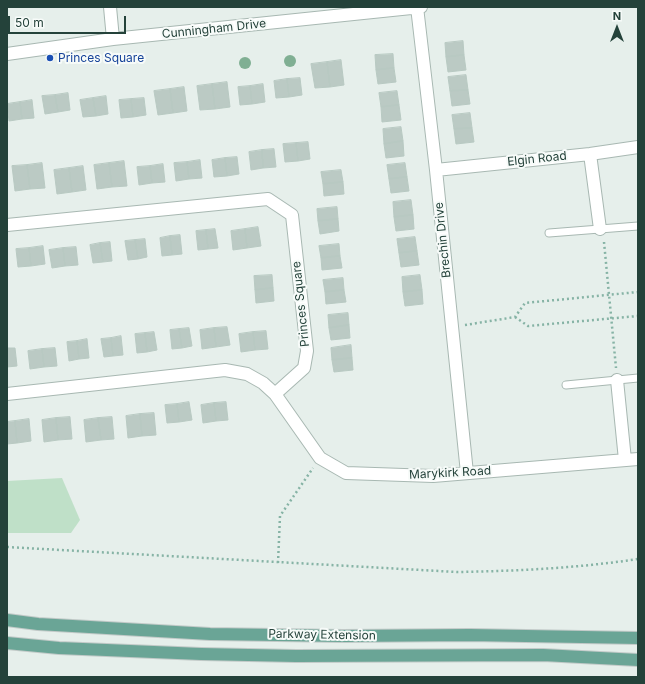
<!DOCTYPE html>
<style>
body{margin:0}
#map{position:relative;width:645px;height:684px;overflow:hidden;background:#e6efeb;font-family:Inter,sans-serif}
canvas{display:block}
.frame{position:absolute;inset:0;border:8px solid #24423a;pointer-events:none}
.north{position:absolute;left:597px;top:8px;width:40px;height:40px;-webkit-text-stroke:3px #f7fbf9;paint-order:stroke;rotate:0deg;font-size:11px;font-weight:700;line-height:16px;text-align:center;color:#24423a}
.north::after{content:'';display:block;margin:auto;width:14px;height:18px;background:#24423a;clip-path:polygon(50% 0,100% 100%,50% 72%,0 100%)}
.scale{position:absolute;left:8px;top:16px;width:118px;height:18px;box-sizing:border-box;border:2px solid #24423a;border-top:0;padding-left:5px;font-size:12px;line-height:14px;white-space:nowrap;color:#24423a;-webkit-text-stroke:3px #f7fbf9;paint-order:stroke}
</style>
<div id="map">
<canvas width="645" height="684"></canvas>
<div class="frame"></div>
<div class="north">N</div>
<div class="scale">50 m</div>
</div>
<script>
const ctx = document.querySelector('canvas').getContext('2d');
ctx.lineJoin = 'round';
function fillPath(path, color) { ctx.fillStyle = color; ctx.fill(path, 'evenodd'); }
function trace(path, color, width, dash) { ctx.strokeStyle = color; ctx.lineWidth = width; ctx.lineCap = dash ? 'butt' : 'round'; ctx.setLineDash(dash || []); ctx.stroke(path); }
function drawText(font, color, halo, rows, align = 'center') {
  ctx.font = font + ' Inter,sans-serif'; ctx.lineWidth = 4; ctx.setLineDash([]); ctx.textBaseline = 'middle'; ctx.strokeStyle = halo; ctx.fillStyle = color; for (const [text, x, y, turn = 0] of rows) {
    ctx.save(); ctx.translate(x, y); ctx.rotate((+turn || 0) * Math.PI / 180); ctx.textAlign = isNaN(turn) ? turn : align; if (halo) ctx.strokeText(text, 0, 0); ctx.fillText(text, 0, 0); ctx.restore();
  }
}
fillPath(new Path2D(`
 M62 478 80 520 71 533H7V481Z`), '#bfe0c8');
const building = new Path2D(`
 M463 41 464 55 446 57 445 43Z
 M393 54 394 68 376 70 375 55Z
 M464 55 466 70 448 72 446 57Z
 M341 60 344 85 330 87 327 62Z
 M327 62 330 87 315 88 311 64Z
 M394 68 396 82 378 84 376 70Z
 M466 75 468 90 450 91 448 77Z
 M300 78 302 95 289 97 287 79Z
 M287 79 289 97 276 98 274 81Z
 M227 82 230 107 215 109 212 84Z
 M212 84 215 109 200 110 197 86Z
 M263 84 265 102 252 104 250 86Z
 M250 86 252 104 240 105 238 87Z
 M184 87 187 111 173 113 170 89Z
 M170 89 173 113 158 115 154 91Z
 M468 90 470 104 452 106 450 91Z
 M397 91 399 105 381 107 379 93Z
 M68 93 70 110 58 112 55 95Z
 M55 95 58 112 45 114 42 96Z
 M106 96 108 114 96 116 93 98Z
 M93 98 96 116 83 117 80 100Z
 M144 98 146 115 133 117 131 99Z
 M131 99 133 117 121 118 119 100Z
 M32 100 34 118 22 119 20 102Z
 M20 102 22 119 9 121 7 104Z
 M399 105 401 120 382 122 381 107Z
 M470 113 472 128 454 129 452 115Z
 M401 127 403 141 384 144 383 129Z
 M472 128 474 142 456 144 454 129Z
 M403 141 404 156 386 158 384 144Z
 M308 142 310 159 298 161 296 143Z
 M296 143 298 161 285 162 283 144Z
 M274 149 276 167 263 168 262 150Z
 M262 150 263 168 251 170 249 152Z
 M237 157 239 174 227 176 225 158Z
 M225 158 227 176 214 177 212 160Z
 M200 160 202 178 189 179 187 162Z
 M124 161 127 186 112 187 109 163Z
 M187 162 189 179 176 181 174 163Z
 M42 163 45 188 30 189 27 165Z
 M109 163 112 187 97 189 94 165Z
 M405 163 407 177 389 179 387 165Z
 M163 164 165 182 152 183 150 166Z
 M27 165 30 189 15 191 12 166Z
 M83 166 86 190 72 192 69 168Z
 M150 166 152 183 139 185 137 167Z
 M69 168 72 192 57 194 54 170Z
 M341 170 343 182 323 184 321 172Z
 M407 177 409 191 391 193 389 179Z
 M343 182 344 194 324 196 323 184Z
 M411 200 413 215 394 217 393 202Z
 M337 207 338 219 318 221 317 209Z
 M413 215 414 229 396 231 394 217Z
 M338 219 339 231 320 234 318 221Z
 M258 227 261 246 247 248 245 229Z
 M215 229 218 248 208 249 206 230Z
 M245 229 247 248 233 250 231 231Z
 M206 230 208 249 198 250 196 231Z
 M180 235 182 254 172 255 170 236Z
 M170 236 172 255 162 256 160 238Z
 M415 237 417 251 399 253 397 239Z
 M145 239 147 257 138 259 135 240Z
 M135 240 138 259 128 260 125 241Z
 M110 242 112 261 103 262 100 243Z
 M100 243 103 262 93 263 90 245Z
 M339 244 340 256 321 258 319 246Z
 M43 246 45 264 31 266 29 248Z
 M76 247 78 265 65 266 63 248Z
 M29 248 31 266 18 267 16 249Z
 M63 248 65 266 52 268 49 250Z
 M417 251 419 265 401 267 399 253Z
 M340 256 342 268 322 270 321 258Z
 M272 275 273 288 255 290 254 276Z
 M420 275 422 290 403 292 402 277Z
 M343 278 344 290 325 292 323 280Z
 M273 288 274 301 256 303 255 290Z
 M344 290 346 302 326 304 325 292Z
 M422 290 423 304 405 306 403 292Z
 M348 313 349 325 329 328 328 315Z
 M349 325 350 338 331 340 329 328Z
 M227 327 230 345 216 347 214 328Z
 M189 328 192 346 182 348 179 329Z
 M214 328 216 347 202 349 200 330Z
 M179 329 182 348 172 349 170 330Z
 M266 331 268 349 255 350 253 332Z
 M154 332 157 350 147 352 145 333Z
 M253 332 255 350 241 352 239 334Z
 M145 333 147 352 137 353 135 334Z
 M121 336 123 355 113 356 111 338Z
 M111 338 113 356 104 357 101 339Z
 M87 339 89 358 79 359 77 341Z
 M77 341 79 359 69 361 67 342Z
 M351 345 352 358 332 360 331 348Z
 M7 348H15L17 366 7 367Z
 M55 348 57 366 44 367 42 349Z
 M42 349 44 367 30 369 28 351Z
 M352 358 353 370 334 372 332 360Z
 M189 402 192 420 179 422 177 404Z
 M226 402 228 420 216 421 214 403Z
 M214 403 216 421 203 423 201 405Z
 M177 404 179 422 167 423 165 405Z
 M154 413 156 435 142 436 140 414Z
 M140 414 142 436 128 438 126 416Z
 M70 417 72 439 58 440 56 418Z
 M112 417 114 439 101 440 98 418Z
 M56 418 58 440 44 442 42 420Z
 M98 418 101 440 86 442 84 420Z
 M29 419 31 441 17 443 15 421Z
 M15 421 17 443 7 444V422Z`);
fillPath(building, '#bbcac4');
trace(building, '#b8c9c2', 1);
const lane = new Path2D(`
 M549 233 638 226
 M566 385 638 378`);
const street = new Path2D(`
 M110 7 113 39
 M417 7 436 170 467 473
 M7 54 113 39 421 7
 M590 154 600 229
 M436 170 590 154 638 147
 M7 225 268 199 292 215 307 351 304 368 275 394
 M617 380 625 460
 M7 394 225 370 247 374 263 383 275 394 320 458 346 473 433 476 638 459`);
const primary = new Path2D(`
 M7 620 38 624 210 634 343 636 470 635 638 638
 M7 643 59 648 201 654 296 656 543 655 638 660`);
trace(lane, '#a8b8b2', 9);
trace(street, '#a8b8b2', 14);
trace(primary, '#c2cac8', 14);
trace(new Path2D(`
 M604 242 616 368
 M515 317 528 326 638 316
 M465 325 515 317 525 303 638 292
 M7 547 457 572C518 571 578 568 638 559
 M278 563 280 516 313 468`), '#86b3a5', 2.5, [2, 3]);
trace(lane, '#fff', 7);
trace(street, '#fff', 12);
trace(primary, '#6aa596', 12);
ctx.fillStyle = '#80af93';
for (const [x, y] of [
 [290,61],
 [245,63]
]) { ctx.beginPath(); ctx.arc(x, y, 6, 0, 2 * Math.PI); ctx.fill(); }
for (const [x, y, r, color] of [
 [50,58,4,"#1a4fb4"]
]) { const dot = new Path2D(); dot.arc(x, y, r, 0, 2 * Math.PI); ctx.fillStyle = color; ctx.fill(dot); trace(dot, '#f7fbf9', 1.5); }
drawText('12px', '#24423a', '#f7fbf9', [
 ["Cunningham Drive",214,29,-6],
 ["Elgin Road",537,159,-6],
 ["Brechin Drive",443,240,-96],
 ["Princes Square",301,304,-96],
 ["Marykirk Road",450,473,-3],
 ["Parkway Extension",322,635,1]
]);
drawText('12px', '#164399', '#f7fbf9', [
 ["Princes Square",58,58]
], 'left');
</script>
